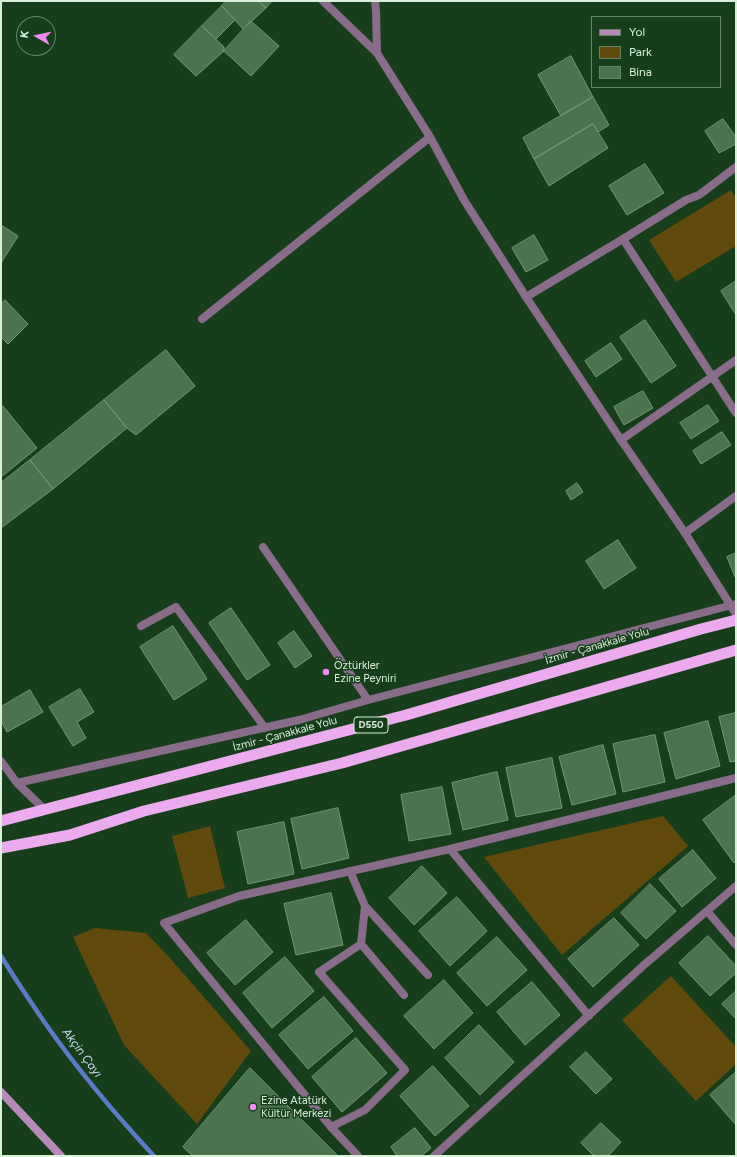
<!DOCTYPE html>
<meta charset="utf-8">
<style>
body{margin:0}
#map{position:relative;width:737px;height:1157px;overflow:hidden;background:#173e1b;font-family:Figtree,sans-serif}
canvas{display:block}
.frame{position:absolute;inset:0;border:2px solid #daf0da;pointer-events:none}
.legend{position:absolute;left:591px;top:16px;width:130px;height:72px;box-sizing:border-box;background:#173e1b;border:1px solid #658567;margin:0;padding:5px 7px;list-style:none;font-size:12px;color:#daf0da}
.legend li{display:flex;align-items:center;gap:8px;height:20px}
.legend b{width:20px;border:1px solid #658567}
.north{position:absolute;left:16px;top:16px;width:40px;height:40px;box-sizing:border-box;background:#173e1b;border:1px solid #658567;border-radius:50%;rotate:279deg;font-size:11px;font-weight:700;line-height:16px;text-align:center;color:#daf0da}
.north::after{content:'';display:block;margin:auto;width:14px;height:18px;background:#f08bf5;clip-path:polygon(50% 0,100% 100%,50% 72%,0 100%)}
</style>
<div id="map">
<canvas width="737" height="1157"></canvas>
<div class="frame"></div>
<ul class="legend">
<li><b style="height:5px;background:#b78ab9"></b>Yol</li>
<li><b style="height:11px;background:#624a0e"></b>Park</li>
<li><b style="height:11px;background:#4b734d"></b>Bina</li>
</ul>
<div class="north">K</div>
</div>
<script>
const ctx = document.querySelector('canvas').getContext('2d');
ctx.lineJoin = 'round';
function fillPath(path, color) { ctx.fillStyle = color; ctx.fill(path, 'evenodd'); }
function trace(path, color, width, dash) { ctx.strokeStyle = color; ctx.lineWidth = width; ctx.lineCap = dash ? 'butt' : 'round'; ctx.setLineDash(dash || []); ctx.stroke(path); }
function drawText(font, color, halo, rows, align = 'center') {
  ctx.font = font + ' Figtree,sans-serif'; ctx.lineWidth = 3; ctx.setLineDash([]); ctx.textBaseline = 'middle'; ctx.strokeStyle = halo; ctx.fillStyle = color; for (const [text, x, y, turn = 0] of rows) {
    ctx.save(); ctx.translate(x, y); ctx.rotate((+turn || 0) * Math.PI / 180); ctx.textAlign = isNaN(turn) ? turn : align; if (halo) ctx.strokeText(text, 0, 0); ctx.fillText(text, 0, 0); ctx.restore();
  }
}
fillPath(new Path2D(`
 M731 190 736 198V246L676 282 649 240Z
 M663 816 688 846 562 955 484 857Z
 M210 826 225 888 188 898 172 836Z
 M95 928 146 933 169 957 251 1051 197 1124 124 1045 73 937Z
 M671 976 736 1047V1064L696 1101 622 1020Z`), '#624a0e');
trace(new Path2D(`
 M1 956C15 979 30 1001 45 1023 78 1070 115 1114 154 1156`), '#5a7bc8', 4.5);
const building = new Path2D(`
 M226 1H259L266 8 243 29 222 6Z
 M259 1H272L266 8Z
 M222 6 235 20 216 39 202 26Z
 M251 21 279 46 251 76 224 51Z
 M202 26 224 47V51L196 76 174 55Z
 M571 56 593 97 561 116 538 75Z
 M593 97 609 125 598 132 593 124 534 159 523 138Z
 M723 119 736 137V144L719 153 705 131Z
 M593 124 608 148 549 186 534 159Z
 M645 164 664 193 627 215 609 186Z
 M1 225 18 236 1 263Z
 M534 235 548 260 526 272 512 248Z
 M736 281V315L721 291Z
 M5 300 28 324 8 344 1 337V304Z
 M645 320 676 366 651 383 620 337Z
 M611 343 622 359 596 377 585 361Z
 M166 350 195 386 136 435 127 428 104 400Z
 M643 391 653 408 624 425 614 407Z
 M104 400 127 428 53 489 30 460Z
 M708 405 719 421 691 439 680 423Z
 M3 406 37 448 1 477V408Z
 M722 432 731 445 701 464 693 451Z
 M30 460 53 489 1 528V483Z
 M577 483 583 492 571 500 566 491Z
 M618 540 636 568 604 589 586 561Z
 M736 553V576L735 577 727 557Z
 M231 608 270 665 247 680 209 623Z
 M173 626 207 679 174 700 140 647Z
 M294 631 312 656 295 668 278 643Z
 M80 689 94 712 77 722 86 738 73 746 49 707Z
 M30 690 43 712 7 732 1 721V707Z
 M736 713V761L730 762 719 717Z
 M708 721 720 766 676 779 664 733Z
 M655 735 665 782 623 792 613 744Z
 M603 745 616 794 572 805 559 757Z
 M552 758 562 808 516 817 506 768Z
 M497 772 508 820 463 830 452 783Z
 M442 787 451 834 409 841 401 795Z
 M736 795V861L734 863 703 820Z
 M338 808 349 858 302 869 291 819Z
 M284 822 294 874 248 884 237 832Z
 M693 850 716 878 682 907 659 879Z
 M422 866 447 893 414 925 389 898Z
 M650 884 676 911 646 939 621 913Z
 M331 893 343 945 296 955 284 904Z
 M457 897 487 931 450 966 419 931Z
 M614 918 639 945 593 987 568 959Z
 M246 920 273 952 235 985 207 953Z
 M708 936 736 966V973L710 996 679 963Z
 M497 937 527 970 487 1006 457 973Z
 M285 957 314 991 272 1028 243 993Z
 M444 980 473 1013 434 1049 404 1016Z
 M532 982 560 1015 525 1045 497 1012Z
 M736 991V1019L722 1004Z
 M324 997 353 1031 308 1069 279 1035Z
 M479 1025 514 1062 480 1095 445 1058Z
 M356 1038 387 1073 342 1112 312 1077Z
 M586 1052 612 1079 596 1094 570 1067Z
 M433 1066 469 1106 435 1136 400 1096Z
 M250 1068 338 1156H193L183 1147Z
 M736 1072V1125L710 1095Z
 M601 1123 621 1142 608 1156H594L581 1143Z
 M415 1128 431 1148 421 1156H397L391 1147Z`);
fillPath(building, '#4b734d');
trace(building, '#719a72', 1);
trace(new Path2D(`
 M365 906 428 975
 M361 944 404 995
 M331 1127 365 1110 405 1070 319 972 361 944 365 906 350 871`), '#886c89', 8);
trace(new Path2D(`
 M623 239 686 200 699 195 736 167
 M526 297 623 239 736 413
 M202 319 430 137
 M621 440 736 360
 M685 533 736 496
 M263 547 368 700
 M141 626 176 607 265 728
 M1 761 17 783 45 810
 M17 783 299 720 368 700 736 604
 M450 849 589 1016
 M707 911 736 945
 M358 1156 331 1127 164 923 239 896 450 849 736 778
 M434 1156 644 965 736 886`), '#886c89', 8);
trace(new Path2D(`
 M323 1 377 53 430 137 464 200 526 297 621 440 685 533 736 614
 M375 1 376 11 377 53`), '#886c89', 8);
trace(new Path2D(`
 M1 1092 61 1156`), '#b78ab9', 8);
trace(new Path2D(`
 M1 821 406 715 701 629 736 620
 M1 848 70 835 144 811 342 763 736 650`), '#ecabee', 11);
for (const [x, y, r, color] of [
 [326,672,4,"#f08bf5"],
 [253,1107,4,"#f08bf5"]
]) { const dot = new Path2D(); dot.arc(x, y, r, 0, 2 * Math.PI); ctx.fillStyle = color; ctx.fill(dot); trace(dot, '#173e1b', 1.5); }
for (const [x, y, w] of [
 [371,725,34]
]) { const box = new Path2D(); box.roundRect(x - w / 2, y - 8, w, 16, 3); ctx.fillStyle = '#173e1b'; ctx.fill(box); trace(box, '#daf0da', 1); }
drawText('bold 10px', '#daf0da', null, [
 ["D550",371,725]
]);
drawText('11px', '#daf0da', '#173e1b', [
 ["İzmir - Çanakkale Yolu",597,646,-16],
 ["İzmir - Çanakkale Yolu",285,734,-15]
]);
drawText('11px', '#daf0da', '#173e1b', [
 ["Öztürkler",334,666],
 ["Ezine Peyniri",334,679],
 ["Ezine Atatürk",261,1101],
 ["Kültür Merkezi",261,1114]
], 'left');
drawText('italic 12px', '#d2dcf1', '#173e1b', [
 ["Akçin Çayı",82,1053,53]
]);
</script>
